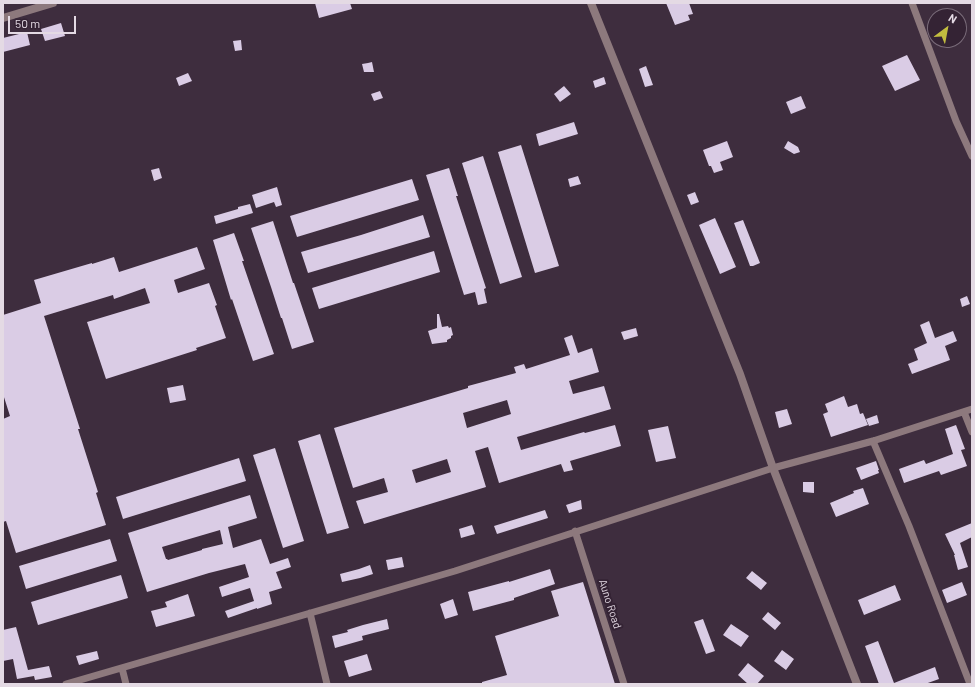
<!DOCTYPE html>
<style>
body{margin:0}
#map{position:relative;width:975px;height:687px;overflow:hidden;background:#3e2d3e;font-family:Barlow,sans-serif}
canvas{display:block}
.frame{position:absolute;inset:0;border:4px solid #e4dae4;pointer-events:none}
.north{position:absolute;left:927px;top:8px;width:40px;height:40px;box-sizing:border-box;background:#342334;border:1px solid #7a6c7a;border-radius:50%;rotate:32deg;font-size:11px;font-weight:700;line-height:16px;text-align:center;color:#e4dae4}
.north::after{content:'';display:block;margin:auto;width:14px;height:18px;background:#c2bd3f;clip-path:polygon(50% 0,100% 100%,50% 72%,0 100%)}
.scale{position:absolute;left:8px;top:16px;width:68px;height:18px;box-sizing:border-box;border:2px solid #e4dae4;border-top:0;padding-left:5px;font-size:12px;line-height:14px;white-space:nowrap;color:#e4dae4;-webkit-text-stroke:3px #342334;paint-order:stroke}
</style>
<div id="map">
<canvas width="975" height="687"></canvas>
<div class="frame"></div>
<div class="north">N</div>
<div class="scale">50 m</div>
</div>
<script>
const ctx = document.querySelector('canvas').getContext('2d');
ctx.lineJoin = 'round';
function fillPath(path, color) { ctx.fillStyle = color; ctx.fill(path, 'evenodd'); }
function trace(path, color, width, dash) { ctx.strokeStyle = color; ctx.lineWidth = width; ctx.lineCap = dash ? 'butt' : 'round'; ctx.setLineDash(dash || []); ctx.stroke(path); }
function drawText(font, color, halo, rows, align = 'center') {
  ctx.font = font + ' Barlow,sans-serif'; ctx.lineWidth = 4; ctx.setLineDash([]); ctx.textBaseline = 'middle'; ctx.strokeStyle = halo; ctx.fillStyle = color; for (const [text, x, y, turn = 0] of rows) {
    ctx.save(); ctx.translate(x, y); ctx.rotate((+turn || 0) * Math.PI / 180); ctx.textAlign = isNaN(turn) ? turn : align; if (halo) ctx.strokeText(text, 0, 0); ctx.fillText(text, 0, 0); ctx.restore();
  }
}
fillPath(new Path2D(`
 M315 3H350L352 9 319 18Z
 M666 3H689L693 14 688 15 690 20 675 25Z
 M61 23 65 36 45 41 41 29Z
 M27 32 30 45 3 52V38Z
 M241 40 242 50 235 51 233 41Z
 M907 55 920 80 895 91 882 66Z
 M368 63 372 62 374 72H364L362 64Z
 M646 66 653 85 645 87 639 69Z
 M188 73 192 81 179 86 176 78Z
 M604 77 606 84 595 88 593 81Z
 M564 86 571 94 560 102 554 94Z
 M380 91 383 98 374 101 371 94Z
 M801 96 806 108 791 114 786 102Z
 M574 122 578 134 539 146 536 134Z
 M727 141 733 157 720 162 723 170 714 173 711 166H709L703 150Z
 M788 141 798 147 800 152 794 154 784 148Z
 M521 145 559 266 535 273 498 152Z
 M483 156 522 277 500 284 462 163Z
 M159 168 162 178 154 181 151 170Z
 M449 168 458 196H456L486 288 484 289 487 303 478 305 475 292 464 295 426 175Z
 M578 176 581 184 570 187 568 179Z
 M412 179 419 200 297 237 290 216Z
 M277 187 282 205 276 207 274 202 256 208 252 195Z
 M695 192 699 202 691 205 687 195Z
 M250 204 253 213 216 224 214 216 238 209V207Z
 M423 215 430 237 308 273 301 252 361 235Z
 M715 218 736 267 720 274 699 225Z
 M743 220 760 263 753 266H750L734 223Z
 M273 221 293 283H294L314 342 292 349 282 318H281L271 287 251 228Z
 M234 233 244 261H242L274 354 253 361 232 299 231 300 213 240Z
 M197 247 205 269 174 280 178 293 209 283 217 305 215 306 226 338 196 348 197 350 106 379 87 322 150 303 145 288 114 299 113 295 44 316 80 429H78L98 492 96 493 106 525 16 553 6 521 3 522V419L10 416 3 394V315L41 303 34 280 92 263V264L114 257 119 272Z
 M434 251 440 272 319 309 312 288Z
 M967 296 970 304 962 307 960 299Z
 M437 314H439L442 327 448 326 449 328 451 327 453 335 451 336V338L447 340V342L432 344 428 331 437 328Z
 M929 321 935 338 953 331 957 341 945 346 950 360 912 374 908 364 918 360 914 349 927 343 920 325Z
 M636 328 638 336 624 340 621 332Z
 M572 335 578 353 592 348 599 372 569 381 573 394 604 386 611 409 517 437 521 450 584 432 585 433 615 425 621 446 570 461 573 470 564 472 561 464 499 483 488 447 475 451 486 487 364 524 356 501 388 492 384 478 353 488 334 428 468 388V386L516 373 514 367 524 364 526 369 570 355 564 338ZM507 400 511 414 467 428 463 413ZM447 459 451 472 416 483 412 470Z
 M183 385 186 400 170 403 167 388Z
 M844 396 848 407 857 404 860 414 863 413 868 425 831 437 823 414 828 412 825 404Z
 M787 409 792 424 779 428 775 412Z
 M877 415 879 423 869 426 866 419Z
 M956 425 965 449 961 450 967 466 941 475 939 471 904 483 899 469 924 460 926 464 953 454 945 429Z
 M668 426 676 458 656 462 648 430Z
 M320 434 349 528 327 534 298 441Z
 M275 448 304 541 283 548 253 455Z
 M239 458 246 481 123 519 116 497Z
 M876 461 879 470H878L879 473 861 480 856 468Z
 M803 482H814V493L803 492Z
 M863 488 869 504 836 517 830 503 854 493 853 491Z
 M250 495 257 518 228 527 233 548 261 539 270 564 288 558 291 567 276 572 282 588 269 592 272 604 257 609V608L228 618 225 611 254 601 250 588 222 597 219 587 249 577 245 564 209 573 147 592 128 533ZM220 530 223 544 202 549V550L168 560 167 559H166L162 547Z
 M581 500 582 509 569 513 566 505Z
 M545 510 548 518 497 534 494 526Z
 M972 523V537L960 543 968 567 958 570 954 555H955L945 534Z
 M472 525 475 534 461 538 459 529Z
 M110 539 117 561 26 589 19 566Z
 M402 557 404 567 388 570 386 560Z
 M370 565 373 574 360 578 342 582 340 574 359 569Z
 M550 569 555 584 514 598V600L473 611 468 592 509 581V582Z
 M752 571 767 583 761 590 746 578Z
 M121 575 128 598 38 625 31 602Z
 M583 582 615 684H482V682L507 675 495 636 559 616 551 591Z
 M962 582 967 595 947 603 942 590Z
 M895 585 901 600 864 615 858 600Z
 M188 594 195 616 156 627 151 611 167 607 165 602Z
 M453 599 458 615 445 619 440 604Z
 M768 612 781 623 775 630 762 619Z
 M387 619 389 629 362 636 363 640 335 648 332 636 348 632 347 630 363 625Z
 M703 619 715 651 706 654 694 622Z
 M731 624 749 636 741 647 723 635Z
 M16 627 28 670 49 666 52 677 35 680 34 676 17 679 13 659 3 661V630Z
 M878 641 894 683 935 667 939 679 925 684H879L865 646Z
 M782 650 794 659 786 670 774 661Z
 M97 651 99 659 79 665 76 656Z
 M367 654 372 670 349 677 344 661Z
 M748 663 764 676 757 684H748L738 675Z`), '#dacce5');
trace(new Path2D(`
 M912 3 956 121 972 156
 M964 412 972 432
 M873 441 909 526 970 684
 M575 531 624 684
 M310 613 327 684
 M122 668 126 684
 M66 684 455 571 773 468 873 441 972 409`), '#8d797d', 7);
trace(new Path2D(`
 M591 3 740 374 773 468 857 684
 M3 18 53 3`), '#8d797d', 8);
drawText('11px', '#e4dae4', '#342334', [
 ["Auno Road",610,604,72]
]);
</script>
